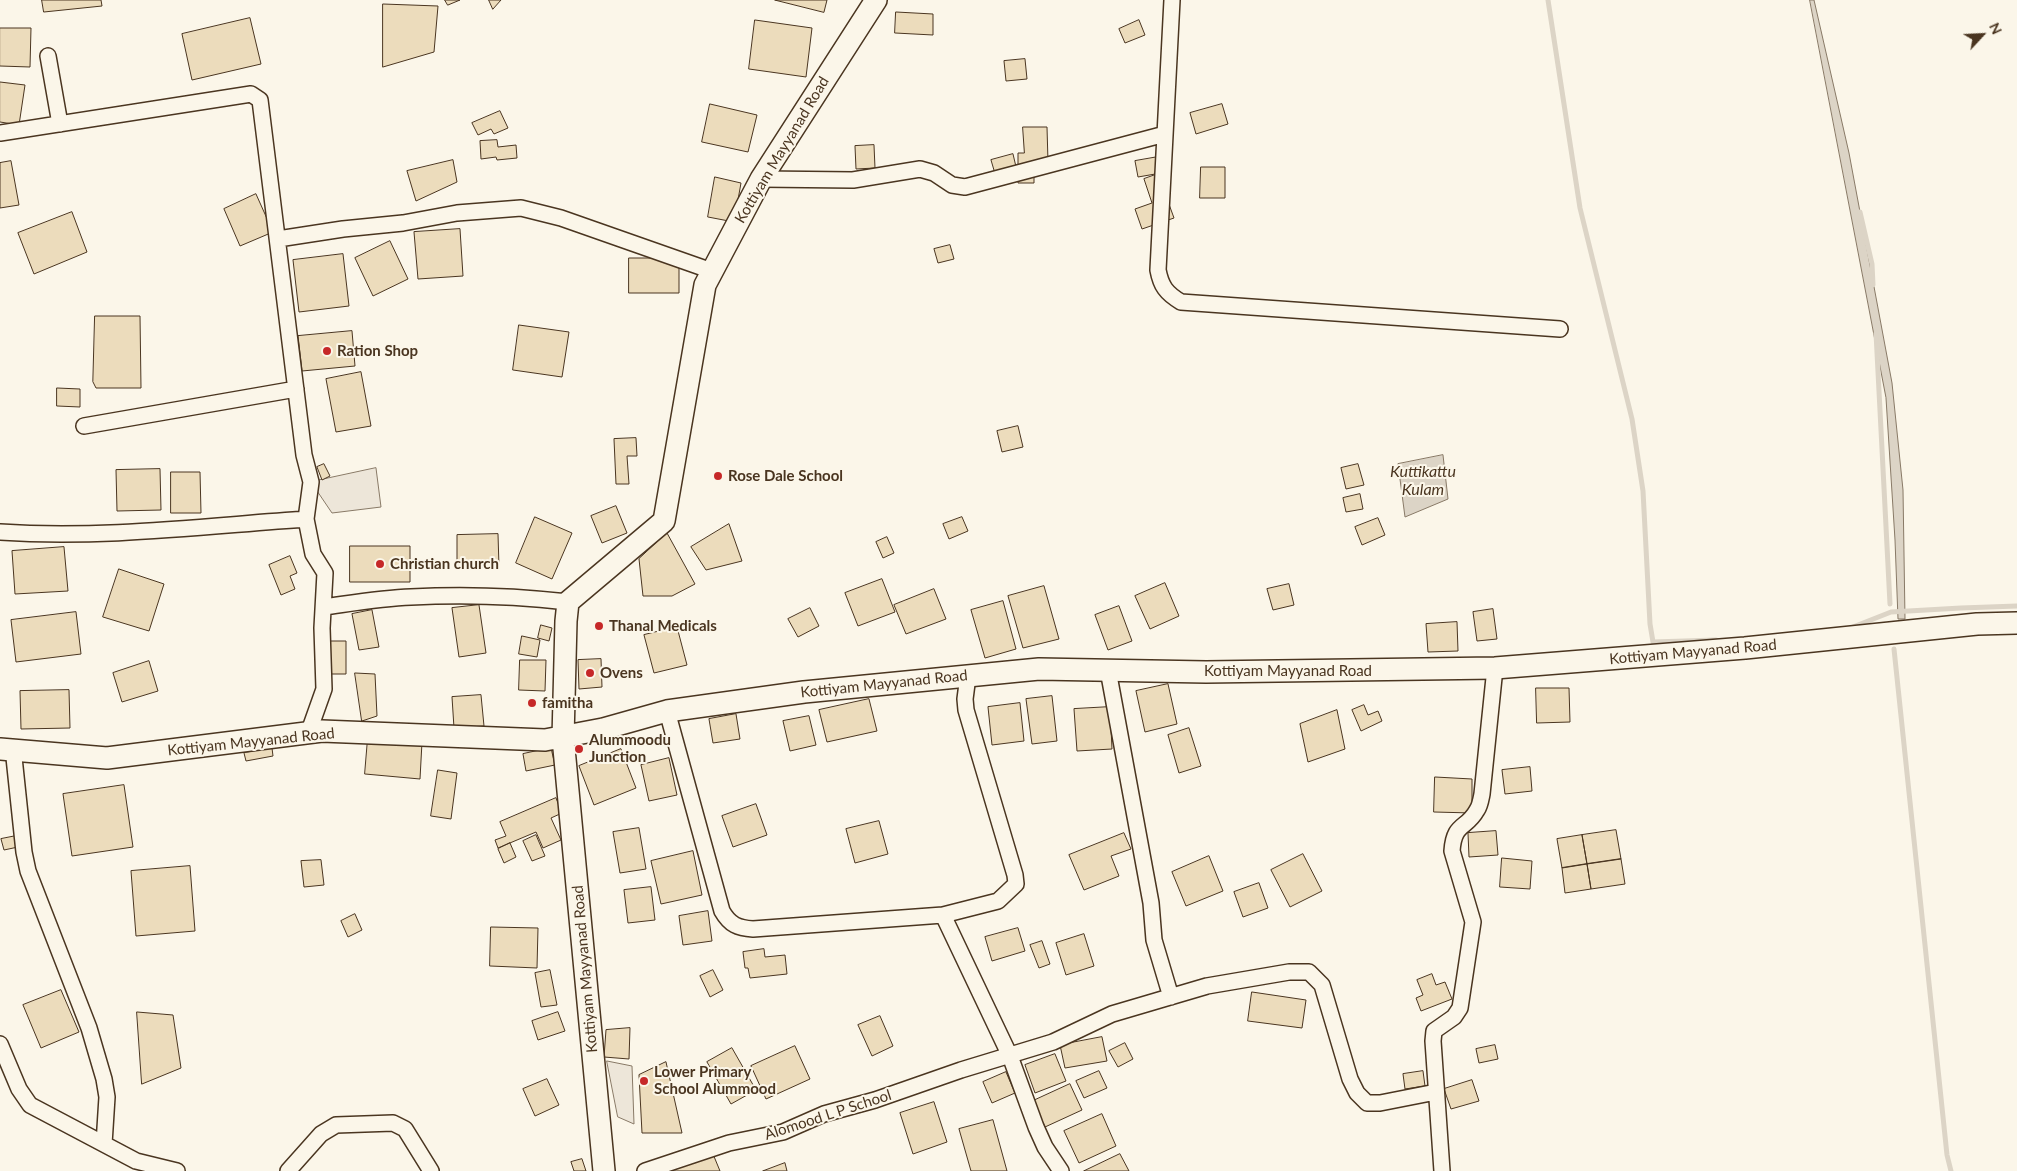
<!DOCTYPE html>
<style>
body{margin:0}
#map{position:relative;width:2017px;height:1171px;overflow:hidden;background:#fbf6e9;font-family:Lato,sans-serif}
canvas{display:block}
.north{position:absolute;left:1957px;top:10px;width:50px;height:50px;-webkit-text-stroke:4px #fbf6e9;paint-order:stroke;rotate:65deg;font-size:14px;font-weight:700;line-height:20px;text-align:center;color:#4a3520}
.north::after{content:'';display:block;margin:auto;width:18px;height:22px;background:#4a3520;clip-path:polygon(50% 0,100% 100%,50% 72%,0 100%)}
</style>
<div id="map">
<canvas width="2017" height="1171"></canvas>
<div class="north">N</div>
</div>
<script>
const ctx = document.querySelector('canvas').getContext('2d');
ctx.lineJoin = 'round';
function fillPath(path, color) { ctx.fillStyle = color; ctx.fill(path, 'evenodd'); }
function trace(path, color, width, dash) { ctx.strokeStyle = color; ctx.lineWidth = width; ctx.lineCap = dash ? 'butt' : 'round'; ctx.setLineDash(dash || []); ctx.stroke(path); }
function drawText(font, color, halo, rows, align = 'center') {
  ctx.font = font + ' Lato,sans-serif'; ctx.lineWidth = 4; ctx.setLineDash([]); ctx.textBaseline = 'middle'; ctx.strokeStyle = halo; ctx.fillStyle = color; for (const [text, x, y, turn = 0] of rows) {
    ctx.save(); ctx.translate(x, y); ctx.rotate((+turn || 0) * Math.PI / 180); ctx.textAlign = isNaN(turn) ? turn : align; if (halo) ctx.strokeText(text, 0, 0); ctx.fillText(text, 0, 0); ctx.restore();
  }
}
const green = new Path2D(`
 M376 468 381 507 332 513 311 482Z
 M607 1061 632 1066 634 1124 618 1117Z`);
fillPath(green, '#ede6d9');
trace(green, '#887966', 1);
const water = new Path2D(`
 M1810 0H1814L1849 153 1892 383 1903 490 1905 619H1898L1895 540 1886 398Z
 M1443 455 1448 499 1405 517 1398 464Z`);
fillPath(water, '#dcd4c6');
trace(water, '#887966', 1);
trace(new Path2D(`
 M1548 0 1580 208 1632 419 1643 491 1650 624 1653 642 1716 640
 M1860 212 1872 264 1873 285
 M1876 333 1890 604
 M1853 627 1891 612 1961 608 2017 606
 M1894 649 1947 1155 1951 1171`), '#dcd4c6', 5);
const building = new Path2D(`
 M42 0H101L102 6 44 12Z
 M445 0H460L448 5Z
 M489 0H501L493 9Z
 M775 0H827L824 12Z
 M383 4 438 6 434 52 383 67Z
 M896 12 933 14V35L895 33Z
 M250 18 261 64 192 80 182 34Z
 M755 20 812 28 806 77 749 69Z
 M1139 20 1145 35 1125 43 1119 29Z
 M0 28H31L30 67 0 66Z
 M1025 59 1027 79 1006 81 1004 61Z
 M0 82 25 85 19 125 0 122Z
 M710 104 757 115 748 152 702 142Z
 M1222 104 1228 124 1196 134 1190 113Z
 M500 111 508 128 494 134 491 129 478 135 472 123Z
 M1023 127H1047L1048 162H1034V183H1018V153H1024Z
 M497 140 498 147 516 145 517 158 497 160 496 157 481 159 480 141Z
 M874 145 875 168 856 169 855 146Z
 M1013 154 1017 171 996 177 991 160Z
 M1158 157 1161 173 1138 177 1135 161Z
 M453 160 457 182 416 201 407 171Z
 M11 161 19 205 0 208V163Z
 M1201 167H1225V198H1200Z
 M1158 174 1174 218 1142 229 1135 209 1152 203 1144 179Z
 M715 177 741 183 734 222 708 217Z
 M256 194 273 232 240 246 224 209Z
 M72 212 87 252 34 274 18 233Z
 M460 229 463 276 418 279 414 232Z
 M390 241 408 279 373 296 355 258Z
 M950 245 954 259 938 263 934 249Z
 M343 254 349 306 299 312 293 260Z
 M629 258H679V293H629Z
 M95 316H140L141 388H96L93 382Z
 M519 325 569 332 562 377 513 370Z
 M352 331 355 366 302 371 298 336Z
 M361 372 371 426 336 432 326 379Z
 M57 388 80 389V407L57 406Z
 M1018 426 1023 447 1002 452 997 431Z
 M636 438 637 456H627L629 484H616L614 439Z
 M324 464 330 476 322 480 317 467Z
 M1358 464 1364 485 1346 489 1341 468Z
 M160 469 161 510 117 511 116 470Z
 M171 472H200L201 513H171Z
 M1360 494 1363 509 1346 512 1343 498Z
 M616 506 627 533 602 543 591 516Z
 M535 517 572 533 552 579 516 563Z
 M962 517 968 531 949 539 943 524Z
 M1378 518 1385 535 1362 545 1355 527Z
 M729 524 742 561 706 570 691 547Z
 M667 533 695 584 672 596H643L639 559Z
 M498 534 499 567 457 568V535Z
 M887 537 894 553 883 558 876 542Z
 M350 546H410V582H350Z
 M64 547 68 591 15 594 12 551Z
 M290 556 297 573 290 576 295 589 281 595 269 565Z
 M119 569 164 584 149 631 103 617Z
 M882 579 895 612 858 626 845 593Z
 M1165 583 1179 616 1150 629 1135 596Z
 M1289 584 1294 605 1273 610 1267 589Z
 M1044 586 1059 639 1023 648 1008 596Z
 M934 589 946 619 906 634 894 605Z
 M1003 601 1016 649 985 658 971 610Z
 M479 605 486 653 459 657 452 608Z
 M1119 606 1132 641 1108 650 1095 615Z
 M810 608 819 626 798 637 788 619Z
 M1493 609 1497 639 1477 641 1473 612Z
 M372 610 379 647 359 650 352 614Z
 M76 612 81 654 16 662 11 620Z
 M1457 622 1458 651 1428 652 1426 624Z
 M541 625 552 628 549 641 538 638Z
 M677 627 687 665 654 673 644 635Z
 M522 636 540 640 537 657 519 654Z
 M330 641H346V674H330Z
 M601 659 602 687 579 689 578 660Z
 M520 660H546L545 691 519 690Z
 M149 661 158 691 122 702 113 673Z
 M355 673 375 674 377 716 362 721Z
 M1168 684 1177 724 1145 732 1136 691Z
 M1536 688H1569L1570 722 1537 723Z
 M69 690 70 728 21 729 20 691Z
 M481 695 484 726 454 728 452 697Z
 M1052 696 1057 741 1032 744 1026 699Z
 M869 699 877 731 827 742 819 710Z
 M1020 703 1024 741 992 745 988 707Z
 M1364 705 1368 715 1378 711 1382 721 1361 731 1352 710Z
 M1110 707 1112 749 1077 751 1074 709Z
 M1337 710 1345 749 1308 762 1300 724Z
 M736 714 740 739 713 743 709 719Z
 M809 716 816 745 790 751 783 721Z
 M1189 728 1201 766 1179 773 1168 735Z
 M368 738 422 742 420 779 365 774Z
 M272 748 273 756 246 761 244 753Z
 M551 748 555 765 526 771 523 754Z
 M621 749 636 788 594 805 579 766Z
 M669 758 677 795 649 801 641 765Z
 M1530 767 1532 791 1505 794 1502 770Z
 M438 770 457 773 451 819 431 816Z
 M1435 777 1472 779V813L1434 812Z
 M124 785 133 847 72 856 63 794Z
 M556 798 562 813 551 818 561 840 543 848 536 832 498 848 495 840 506 836 500 822Z
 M756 804 767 835 733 847 722 816Z
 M879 821 888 854 855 863 846 829Z
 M639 828 646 869 620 873 613 832Z
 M1616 830 1621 859 1587 864 1582 835Z
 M1496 831 1498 855 1469 857 1468 833Z
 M1124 833 1131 849 1111 856 1119 876 1084 890 1069 855Z
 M536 835 545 856 532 861 523 841Z
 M1582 835 1587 864 1562 868 1557 839Z
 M16 836 18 847 4 850 1 839Z
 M510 843 516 857 504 863 498 849Z
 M693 851 702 895 661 904 651 861Z
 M1303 854 1322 891 1290 907 1271 870Z
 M1209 856 1223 891 1186 906 1172 872Z
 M1502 858 1532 861 1530 889 1500 887Z
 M1621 859 1625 884 1591 889 1587 864Z
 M321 860 324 885 304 887 301 861Z
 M1587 864 1591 889 1565 893 1562 868Z
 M190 866 195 931 136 936 131 871Z
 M1259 883 1268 908 1243 917 1234 892Z
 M651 887 655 920 628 923 624 890Z
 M708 911 712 941 683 945 679 916Z
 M355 914 362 930 348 937 341 921Z
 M491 927 538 928 537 968 490 966Z
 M1018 928 1025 951 992 961 985 937Z
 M1084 934 1094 966 1066 975 1056 943Z
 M1042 941 1050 964 1039 968 1030 945Z
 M764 949 765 957 785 955 787 974 750 978 748 968H745L743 952Z
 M550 970 557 1005 541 1007 535 973Z
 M713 970 723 990 710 997 700 976Z
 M1432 974 1436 985 1445 982 1452 999 1421 1011 1416 998 1423 995 1417 980Z
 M61 990 79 1032 41 1048 23 1005Z
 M1252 992 1306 1000 1302 1028 1248 1021Z
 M137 1012 173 1015 181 1068 142 1084Z
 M558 1012 565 1031 538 1040 532 1021Z
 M880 1016 893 1046 872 1056 858 1025Z
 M630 1028 629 1059 604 1057 606 1030Z
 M1102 1037 1107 1061 1065 1068 1060 1045Z
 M1125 1043 1133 1059 1118 1067 1109 1051Z
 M1495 1045 1498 1059 1479 1063 1476 1049Z
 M795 1046 810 1079 766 1099 751 1066Z
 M732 1048 756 1090 731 1104 707 1062Z
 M1055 1054 1066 1081 1035 1093 1025 1065Z
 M666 1062 682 1133H642L639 1075Z
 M1099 1071 1107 1088 1084 1098 1076 1081Z
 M1423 1071 1425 1086 1405 1089 1403 1074Z
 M1006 1072 1015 1093 992 1103 983 1082Z
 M547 1079 559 1105 535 1116 523 1089Z
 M1472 1080 1479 1101 1451 1109 1444 1089Z
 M1070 1084 1082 1110 1045 1127 1033 1101Z
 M934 1102 947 1142 913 1154 900 1113Z
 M1102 1114 1116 1146 1079 1163 1064 1131Z
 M993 1120 1007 1171H971L959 1129Z
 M713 1154 720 1171H669L674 1169Z
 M1120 1154 1129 1171H1084Z
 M582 1159 586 1171H574L571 1162Z
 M785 1163 787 1171H763Z`);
fillPath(building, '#ecdcbc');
trace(building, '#4a3520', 1);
const street = new Path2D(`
 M1172 0 1158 270C1161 286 1166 293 1181 302L1560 329
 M48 56 60 124
 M0 133 251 94 260 100 304 455 311 482 306 519 313 554 325 573 322 628 324 689 308 734
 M761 179 853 180 920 169 934 173 952 185 965 187 1165 134
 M278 239 343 229 403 223 457 213 521 208 561 218 712 271
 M84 426 296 389
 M0 532C101 539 205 526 306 519
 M324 607C353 603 382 598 411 597 464 594 516 596 568 602
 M1108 670 1151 903 1154 940 1171 997
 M968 676 965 699 966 710 1015 875 1016 884 998 901 943 915 1010 1056 1036 1127 1045 1147 1061 1171
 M667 711 722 911C730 925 738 928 753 929L943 915
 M13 748 24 852 28 871 89 1028 104 1079 107 1097 104 1144
 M0 1044 19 1089 30 1105 136 1161 177 1171
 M288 1171 321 1134 336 1125 393 1123 405 1129 431 1171
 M645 1171 729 1143 783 1132 824 1114 875 1100 961 1070 1053 1042 1112 1014 1207 986 1289 972H1309L1322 985 1350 1079 1357 1093 1367 1103H1380L1436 1092
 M1442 1171 1433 1041 1434 1031 1454 1017 1460 1008 1473 922 1452 851C1454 822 1466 830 1477 810 1480 806 1481 799 1482 794L1495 668`);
const secondary = new Path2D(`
 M0 749 107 758 322 731 545 740 603 729 667 711 804 692 1039 669 1206 672 1495 668 1745 648 1977 624 2017 623
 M604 1171 563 738 566 621 568 602 664 521 705 285 761 179 876 0`);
trace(street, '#4a3520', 18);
trace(secondary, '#4a3520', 24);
trace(street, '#fbf6e9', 15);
trace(secondary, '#fbf6e9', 21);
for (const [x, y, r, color] of [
 [327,351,5,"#c62828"],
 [718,476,5,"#c62828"],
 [380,564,5,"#c62828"],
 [599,626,5,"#c62828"],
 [590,673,5,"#c62828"],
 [532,703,5,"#c62828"],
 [579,749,5,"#c62828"],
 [644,1081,5,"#c62828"]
]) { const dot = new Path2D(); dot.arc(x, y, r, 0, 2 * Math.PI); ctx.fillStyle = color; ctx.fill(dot); trace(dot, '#fbf6e9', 2); }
drawText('15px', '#4a3520', '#fbf6e9', [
 ["Kottiyam Mayyanad Road",782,150,-59],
 ["Kottiyam Mayyanad Road",1693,652,-5],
 ["Kottiyam Mayyanad Road",1288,671],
 ["Kottiyam Mayyanad Road",884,684,-6],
 ["Kottiyam Mayyanad Road",251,742,-6],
 ["Kottiyam Mayyanad Road",585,969,-95],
 ["Alomood L P School",828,1115,-18]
]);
drawText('bold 15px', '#4a3520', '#fbf6e9', [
 ["Ration Shop",337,351],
 ["Rose Dale School",728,476],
 ["Christian church",390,564],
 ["Thanal Medicals",609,626],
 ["Ovens",600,673],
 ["famitha",542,703],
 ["Alummoodu",589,740],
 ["Junction",589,757],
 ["Lower Primary",654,1072],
 ["School Alummood",654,1089]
], 'left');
drawText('italic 16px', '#4a3520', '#fbf6e9', [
 ["Kuttikattu",1423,472],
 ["Kulam",1423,490]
]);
</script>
